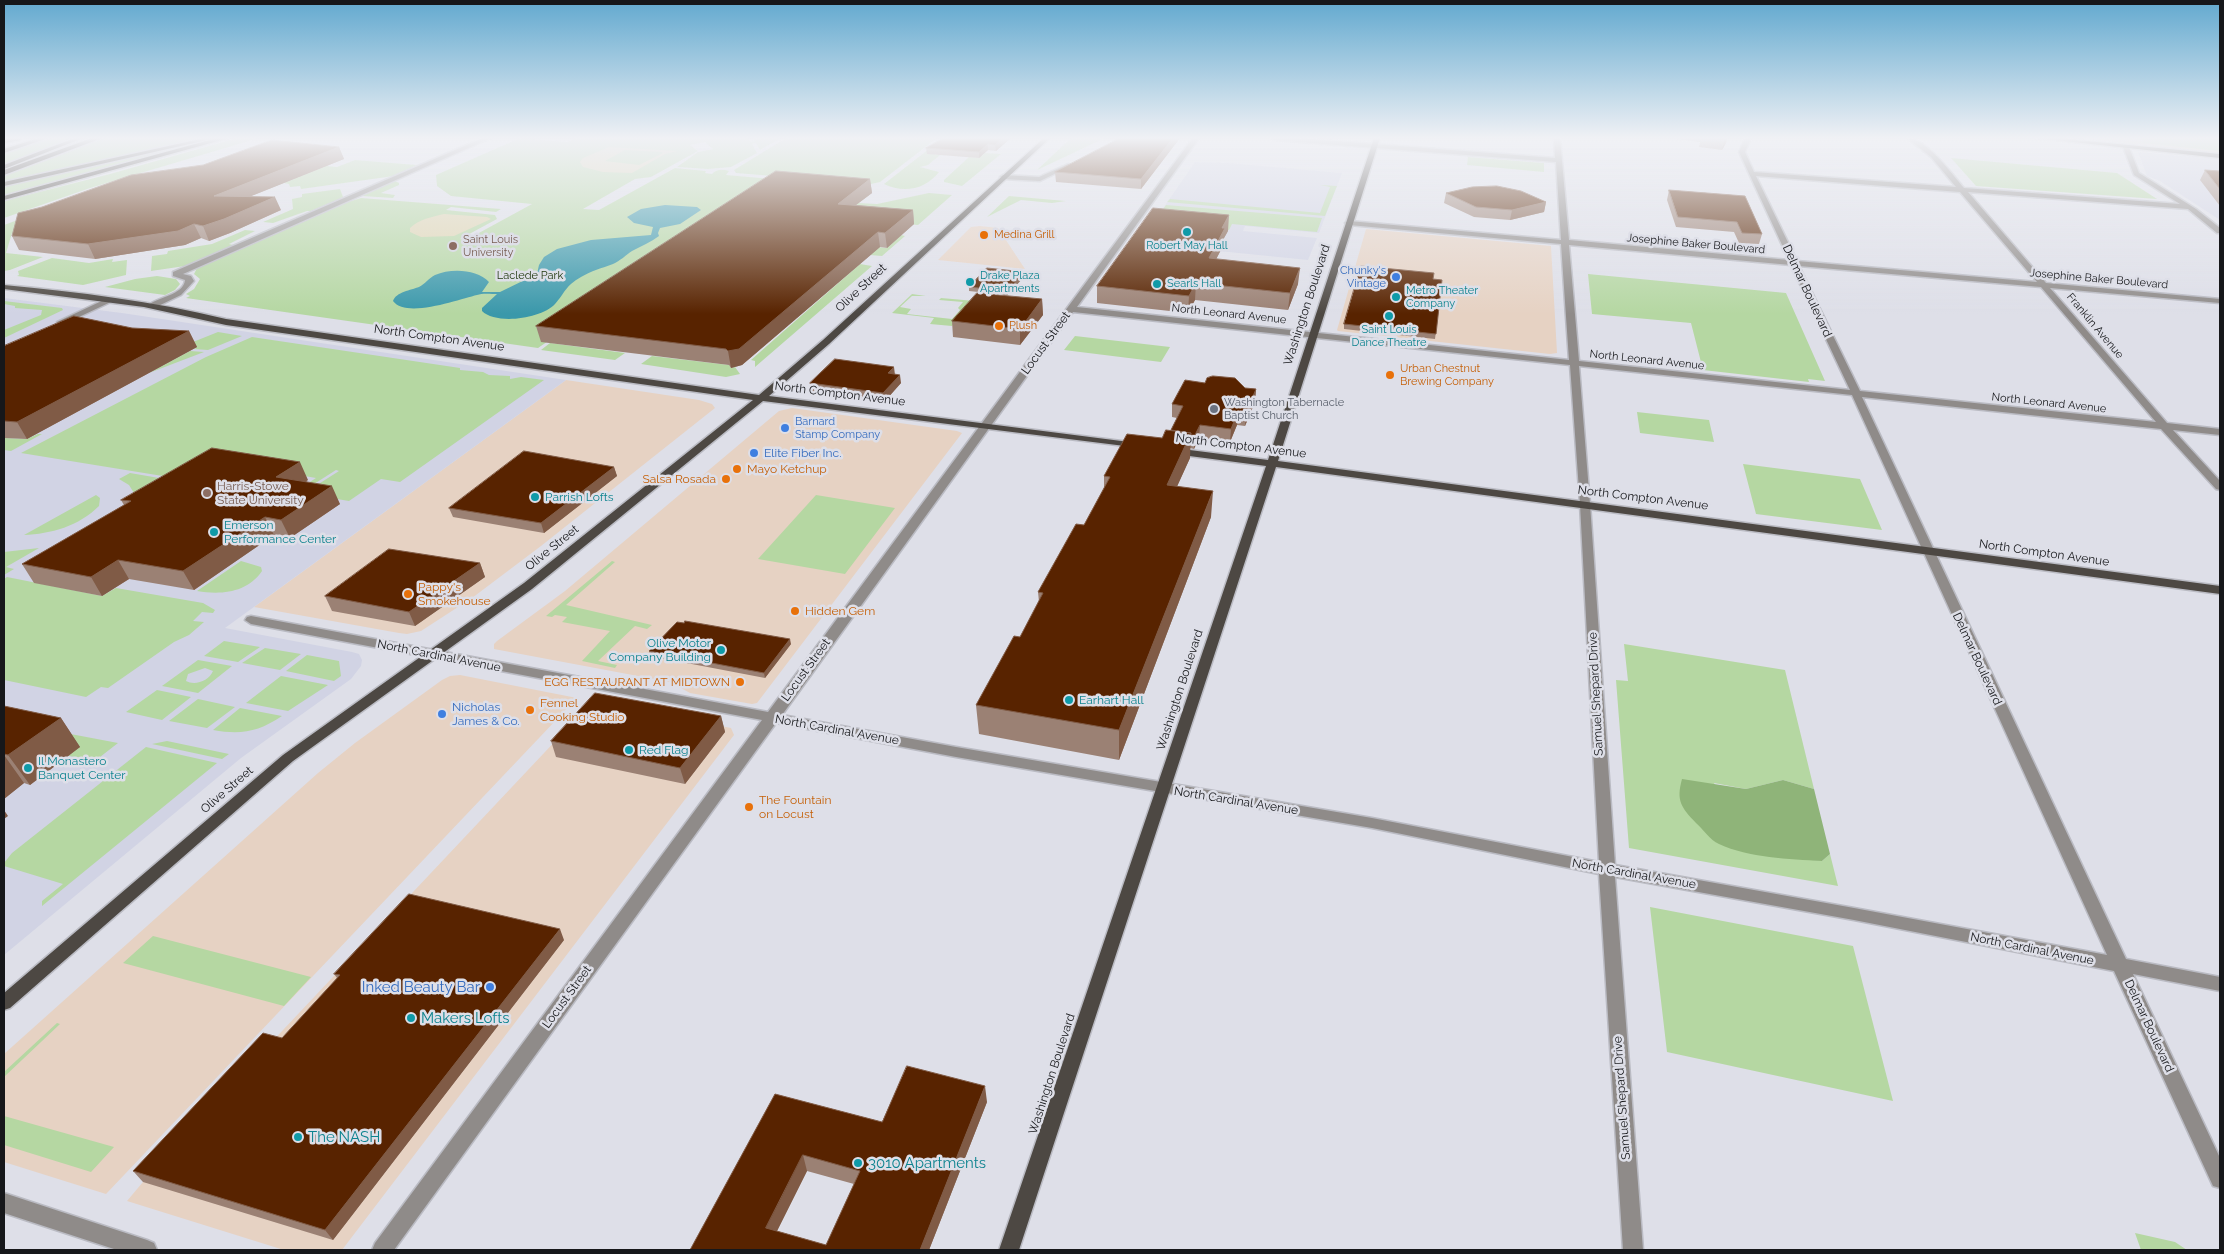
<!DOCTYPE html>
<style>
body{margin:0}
#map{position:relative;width:2224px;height:1254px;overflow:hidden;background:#dedfe8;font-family:Raleway,sans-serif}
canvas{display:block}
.frame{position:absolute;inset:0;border:5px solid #16171a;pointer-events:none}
</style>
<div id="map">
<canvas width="2224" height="1254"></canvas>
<div class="frame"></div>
</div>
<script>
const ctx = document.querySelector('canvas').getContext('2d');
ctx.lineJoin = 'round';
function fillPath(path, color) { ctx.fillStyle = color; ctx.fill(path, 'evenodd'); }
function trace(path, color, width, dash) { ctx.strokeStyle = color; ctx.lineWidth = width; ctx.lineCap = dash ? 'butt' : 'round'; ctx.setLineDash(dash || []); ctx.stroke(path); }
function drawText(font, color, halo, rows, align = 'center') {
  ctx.font = font + ' Raleway,sans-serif'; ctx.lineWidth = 5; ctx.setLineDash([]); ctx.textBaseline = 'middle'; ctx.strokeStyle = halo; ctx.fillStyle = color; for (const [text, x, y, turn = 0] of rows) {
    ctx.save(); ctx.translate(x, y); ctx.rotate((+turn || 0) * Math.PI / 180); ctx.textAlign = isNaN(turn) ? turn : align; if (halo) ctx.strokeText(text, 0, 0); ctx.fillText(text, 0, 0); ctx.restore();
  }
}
fillPath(new Path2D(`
 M980 226 998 228 1025 269 938 260 971 227Z
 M1366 229 1551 246 1557 353 1550 354 1338 331 1337 330Z
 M566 380 699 400 712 404 715 408 541 546 472 598 421 631 407 634 399 633 254 607Z
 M792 408 957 431 962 433 757 703 752 704 690 693 670 682 494 649V644L497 641 565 591 779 411Z
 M460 675 577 698 106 1194 4 1162V1054L318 773 355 743 442 680 450 676Z
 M593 701 731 728 734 735 342 1250H284L127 1201 169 1151Z`), '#e6d2c3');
fillPath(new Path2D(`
 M2138 152 2220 159V220L2160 181 2147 176Z
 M1195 162 1229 163 1342 173 1319 233 1245 226 1243 231 1317 238 1308 260 1139 243Z
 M4 298 122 313 566 380 225 628 352 652 359 654 362 660 361 666 351 679 241 758 4 955Z`), '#d1d3e4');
fillPath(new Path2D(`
 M2075 138H2220V153L2106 141Z`), '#e1d4c1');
fillPath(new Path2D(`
 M51 138H69L56 146 4 165V152Z
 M106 138H202L4 182V176Z
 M217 138 4 195V185Z
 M237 138H259L90 188 4 218V201L110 174Z
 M520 138 567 142 576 138H748L751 142 754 141 753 138H781L760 150 756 143 752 144 757 153 731 167 708 169 677 167 698 152 713 149 705 142 690 145 698 151 651 177 635 179 583 209 599 210 675 168 706 171 705 173 712 174C716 169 723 169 729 171L726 175 784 180 538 348 186 298 190 296 186 294 194 289 200 279 194 274 197 268 348 202 361 198 501 209 496 212 451 207 446 210 495 215 497 219 460 239 466 240 532 204 451 196 437 186 436 175Z
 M786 138H937L880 182 871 184 736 173 734 170Z
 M943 138H956L932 154 940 155 928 165 920 167 939 172C926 189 904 194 884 184Z
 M1071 138H1105L1037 170Z
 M2141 138H2220V151L2143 143Z
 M985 153 1001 154 962 186 944 182V180L969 157 979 158Z
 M1468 157 1544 163V172L1467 165Z
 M1951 158 2117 173 2157 199 1976 186Z
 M355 160 417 165 394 176 301 189 300 186 290 187 289 184 284 183 326 166 337 167Z
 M395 181 399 183V185L381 193 395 195 393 198 362 196Z
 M1320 185 1337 186 1325 216 1167 202 1170 199 1320 213 1330 187Z
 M340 189 343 197 340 199 311 211H307L273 223 263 222 293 209 292 199 302 197V194Z
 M929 193 952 195 918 225 877 221 862 245 886 248 901 235 905 236 882 256 870 255 872 253 803 246 858 203 877 204Z
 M89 194 24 231 12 233 6 253 43 257 10 270 4 271V225Z
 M1009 196 1066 201 1052 203 1021 200 987 217Z
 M1166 205 1322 218 1317 232 1232 224 1229 230 1153 223Z
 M245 230 255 231 229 244 233 245 185 266 151 271 152 256 167 254 168 251 212 244Z
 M52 258 89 263 113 259 112 262 127 260 126 275 83 285 17 276 19 275 18 271Z
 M860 264 872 266 755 367V361L751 360Z
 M1588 274 1786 293 1825 381 1808 379 1809 382 1703 370 1691 323 1592 314Z
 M157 276 176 279 180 284 175 290 165 295 105 287 135 279Z
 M912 294 926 296H912L900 307 911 309 907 314 952 319 960 310 958 308 963 302 939 300 941 298 975 301 952 326 930 324 934 318 892 313Z
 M4 301 62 308 63 310 4 338V330L41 315 42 310 15 308V306L4 304Z
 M218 332 242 336 208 350 194 349 196 348 193 342Z
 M1075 336 1170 347 1161 362 1064 350Z
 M252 337 460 368V370L483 372 489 375 510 376V379L521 377 544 380 400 482 381 479 349 501 313 495 317 485 339 471 336 470 314 484 302 487 316 478 287 473 175 478 21 453 206 357Z
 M550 343 625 353 615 360 541 350Z
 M190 351 204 352 149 373Z
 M652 356 729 365 731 368 735 367 740 374 726 377 641 364Z
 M1637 412 1709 420 1714 442 1640 433Z
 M38 434H42L11 451 4 450V438L27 439Z
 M1743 464 1860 479 1882 530 1756 514Z
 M130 473 159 478 134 493 129 485 119 479Z
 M96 495 100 498 99 506C79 526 51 534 24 535Z
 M816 495 895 508 845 574 758 559Z
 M39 548 6 567 14 569 4 575V552Z
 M241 561 261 567 262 571C247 593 221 595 197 591Z
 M612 561 615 562 566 605 652 625 647 629 635 626 598 661 617 665 615 668 582 661 610 631 562 622 567 617 555 615 552 617 546 616Z
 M7 577 102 596 116 588 203 603 215 610 213 613 202 612 193 621 204 622 189 635 174 642 108 688 101 687 86 697 4 680 5 662 4 579Z
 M224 641 260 647 238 662 204 656Z
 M1624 644 1785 670 1814 789 1783 780 1746 789 1714 783 1748 853 1822 861 1830 854 1838 886 1629 848 1616 680 1628 681Z
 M265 648 301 654 280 670 242 663Z
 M307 655 339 661 341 676 334 681 286 671Z
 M198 660 232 666 198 693 162 686ZM205 668 213 671C209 681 195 686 186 681L188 674Z
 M281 676 328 685 288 711 246 703Z
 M157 690 191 697 162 720 126 712Z
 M198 699 235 707 207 728 169 721Z
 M240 708 282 716C258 732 241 735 213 730Z
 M18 724 118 743 91 764 78 760 80 758 69 756Z
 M167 741 229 754 222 759 152 744Z
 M146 747 217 763 42 906V901L63 884 4 866V863L12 853Z
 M1650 907 1853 946 1893 1101 1667 1052Z
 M153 936 311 977 284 1006 123 963Z
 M57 1023 60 1024 4 1077V1072Z
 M4 1116 114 1147 91 1172 4 1145Z
 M2135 1233 2175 1242 2187 1250H2141Z`), '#b5d7a2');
fillPath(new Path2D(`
 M1682 779 1746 789 1783 780 1814 789 1830 854 1822 861C1789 859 1749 858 1719 844 1710 840 1703 829 1696 823 1681 807 1676 801 1682 779Z`), '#8fb479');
fillPath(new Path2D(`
 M609 147 677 151 665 154 632 173 603 172 583 167 580 162 583 158ZM625 150 662 152 663 153 639 165 605 161Z
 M444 214 487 217 491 219 454 236 421 237 410 232V228C419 219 432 217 444 214Z`), '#e0d6b1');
fillPath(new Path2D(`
 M665 205 697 207 701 210 680 224 660 228 658 233 659 236C651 242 641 246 632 251 626 255 620 261 613 264 602 268 591 271 581 277 565 286 565 293 555 304 541 319 496 325 482 311V308L497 294C491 294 482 293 477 295 460 299 406 319 393 301 396 292 411 290 419 287 425 284 429 278 435 275 451 268 477 269 489 282L482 292H500L537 274 539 265 544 257 557 249 591 240 651 235 653 227 634 223 627 217 641 209Z`), '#3a98aa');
const minor = new Path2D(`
 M483 138H491L183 274 191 276 194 281 181 295 154 308 147 306C157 297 184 295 185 280L173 276V272Z
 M1193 138H1199L1077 307 1569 360 1561 244 1349 225 1345 223 1349 221 1561 240 1556 162 1274 140 1271 138H1296L1555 158 1554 138H1560L1569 240 1789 260 1739 152 1745 138H1751L1745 152 1754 172 1956 187 1931 157 1907 138C1926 138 1952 174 1964 188L2180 204 2134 175 2123 147 2126 145 2129 147 2139 173 2196 209 2220 228V233H2217L2188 209 1968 192 2046 283 2220 299V303L2050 288 2167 423 2220 429V435L2173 430 2220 481V490L2216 489 2161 429 1862 397 2126 959 2220 977V991L2133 974 2220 1158V1188L2213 1186 2114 971 1854 920 1615 877 1643 1250H1623L1599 874 1372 828 956 757 776 723 394 1250H372L375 1243 762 720 251 624 245 620 247 617 251 616 768 712ZM1756 176 1960 192 2037 282 1797 261ZM1569 245 1791 265 1850 390 1579 361ZM1799 266 2041 287 2156 422 1860 391ZM1073 312 1570 365 1580 504 1599 862 1372 818 956 747 782 715ZM1579 366 1852 395 2107 955 1854 908 1615 865 1590 504Z
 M1068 164 1073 165 1040 181 1003 179 1000 177 1003 175 1039 177Z
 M108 298 115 300 64 324 57 322Z
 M4 1193 147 1240 154 1243 157 1250H117L4 1213Z`);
const major = new Path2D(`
 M39 138H48L4 153V149Z
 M75 138H83L4 169V165Z
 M205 138H216L4 186V182Z
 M1044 138H1050L829 344 769 396 1137 443 1142 446 1141 448 763 401 532 589 293 761 10 1008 4 1010V993L283 755 524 583 753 400 226 325 144 307 4 289V285C78 292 153 301 226 319L759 395 823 340Z
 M1374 138H1380L1278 461 2220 586V594L1276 467 1019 1250H999L1266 466 1174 454 1169 451 1174 448 1268 460Z
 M2036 138H2057L2220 154V158Z`);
const highway = new Path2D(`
 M22 138 21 140 4 143V139Z
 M92 138H102L4 175V170Z
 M217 138H229L4 200V196Z`);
trace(minor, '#babbc3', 3);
trace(major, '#babbc3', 3);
trace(highway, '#babbc3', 3);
fillPath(minor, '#8f8b89');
fillPath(major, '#4d4843');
fillPath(highway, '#37302b');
fillPath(new Path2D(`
 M1011 138 996 151 988 150 979 158 927 154 926 148Z
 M1180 138 1141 189 1056 182 1055 172Z
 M1667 138H1727L1726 143 1722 150 1699 147 1700 142Z
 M339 147 344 159 251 196 281 210 230 233 209 241 201 238 185 245 95 259 19 250 12 236 42 207Z
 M2205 170 2220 171V206L2200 180Z
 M870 179 872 193 856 205 913 210 914 224 887 248 880 247 742 365 731 368 729 365 541 342 536 326Z
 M1669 190 1745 196 1762 234 1759 244 1739 243 1734 232 1676 227 1667 200Z
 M1446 193 1546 202 1544 212 1510 220 1474 217 1444 203Z
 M1228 231 1224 238V244L1216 259 1298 284 1288 310 1195 300 1188 313 1097 303V286Z
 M1025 276 1007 295 969 291V287Z
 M1433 279 1442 280 1435 339 1344 329V324Z
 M1042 299 1043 315 1020 345 953 337 952 321Z
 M189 331 197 347 27 439 4 438V346Z
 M894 367V374L901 383 885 401 812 392 810 383Z
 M1245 388 1256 389 1255 402 1245 426 1237 425 1230 442 1199 438 1194 449 1190 448V458L1177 486 1211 517 1119 760 979 734 976 705 1020 637 1039 602 1038 592 1084 525 1104 488V476L1162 438 1171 430 1177 418 1172 417V404Z
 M614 467 617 476 544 533 453 517 449 508Z
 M308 480 306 481 340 504 290 538 274 535 194 590 129 579 102 596 34 583 22 564 124 505 121 500Z
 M480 563 485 577 415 626 332 611 325 596Z
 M791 644 765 678 650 656 649 651Z
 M4 706 61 718 80 747 30 785 24 783 4 799Z
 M721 716 725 732 685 784 556 757 551 741Z
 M564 940 333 1240 143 1182 133 1171 282 1038 337 978 334 974Z
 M775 1094 882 1122 987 1102 929 1250H690ZM807 1171 854 1184 826 1245 777 1231Z`), '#9b8174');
fillPath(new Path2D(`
 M1003 138H1011L996 151 995 145Z
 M1173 138H1180L1141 189V179Z
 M1725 138H1727L1726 143 1722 150Z
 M988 144V150L979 158V152Z
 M339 147 344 159 219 209 214 196Z
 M870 179 872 193 840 217 838 204Z
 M275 197 281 210 230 233 209 241 203 226Z
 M1546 202 1544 212 1510 220 1512 210Z
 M913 210 914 224 887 248 885 233Z
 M1229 215 1228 231 1224 238V244L1208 275 1209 258 1222 228Z
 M194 224 201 238 185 245 95 259 88 244Z
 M878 232 880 247 742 365 731 368 728 351Z
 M1300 268 1298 284 1288 310 1290 293Z
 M1025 272V276L1007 295V291Z
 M1196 283 1195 300 1188 313 1189 296Z
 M1042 299 1043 315 1020 345V329Z
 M189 331 197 347 27 439 17 422Z
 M894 367 895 375 888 373Z
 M900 375 901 383 885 401 883 393Z
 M1256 389 1255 402 1245 426 1246 413Z
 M1238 412 1237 425 1230 442 1231 429Z
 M1200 425 1199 438 1194 449 1195 435Z
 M1191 433 1190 458 1166 511 1167 485Z
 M300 462 308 480 285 495 276 477Z
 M614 467 617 476 544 533 541 523Z
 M332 486 340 504 290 538 281 520Z
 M1213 491 1211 517 1119 760V730Z
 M265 517 274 535 194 590 183 571Z
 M118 560 129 579 102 596 91 577Z
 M480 563 485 577 415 626 409 612Z
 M790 639 791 644 765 678 764 673Z
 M721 716 725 732 685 784 680 768Z
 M61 718 80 747 30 785 8 755Z
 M4 755 24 783 4 799Z
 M4 810 8 816 4 819Z
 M560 929 564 940 333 1240 325 1230Z
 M985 1086 987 1102 929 1250H920Z
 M803 1155 807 1171 771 1243 766 1228Z`), '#805b46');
const building = new Path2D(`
 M944 138H1003L995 145 988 144 979 152 926 148Z
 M1120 138H1173L1141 179 1055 172Z
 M272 140 339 147 214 196 275 197 224 219 203 226 194 224 178 231 88 244 12 236 18 213 42 207 131 175 203 165Z
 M2205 170 2220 171V189Z
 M776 171 870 179 838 204 913 210 885 233 878 232 739 349 728 351 726 349 536 326Z
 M1497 186 1521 191 1546 202 1512 210 1476 207 1446 193 1472 187Z
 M1669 190 1745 196 1762 234 1742 233 1737 222 1678 217Z
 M1153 208 1229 215 1222 228H1225L1209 258 1300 268 1290 293 1196 283 1189 296 1097 286Z
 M1361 266 1434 273 1433 279 1442 280 1436 334 1344 324Z
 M987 268 1025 272 1007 291 969 287Z
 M977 293 1042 299 1020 329 952 321Z
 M74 316 132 328 189 331 17 422 4 421V346Z
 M835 359 894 367 888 373 900 375 883 393 810 383Z
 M1213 376 1235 378 1245 388 1256 389 1246 413 1238 412 1231 429 1200 425 1195 435H1191V433L1171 430 1183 406 1172 404 1185 380 1205 383 1207 378Z
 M1166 430 1191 433 1167 485 1213 491 1119 730 976 705 1014 636 1020 637 1043 593 1038 592 1076 524 1084 525 1110 477 1104 476 1127 434 1162 438Z
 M212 448 300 462 276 477 332 486 281 520 265 517 183 571 118 560 91 577 22 564 131 501 121 500Z
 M524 451 614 467 541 523 449 508Z
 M389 549 480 563 409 612 325 596Z
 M685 621 790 639 764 673 649 651 677 622 684 623Z
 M595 693 721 716 680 768 551 741Z
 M4 706 61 718 8 755 4 754Z
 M409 894 560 929 325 1230 133 1171 263 1033 282 1038 340 975 334 974Z
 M907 1066 985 1086 920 1250H690L775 1094 882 1122ZM803 1155 860 1171 826 1245 766 1228Z`);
fillPath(building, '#582300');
trace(building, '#805b46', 1);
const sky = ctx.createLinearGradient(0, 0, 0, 314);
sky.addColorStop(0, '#62a9cf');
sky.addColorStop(0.44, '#f0f1f5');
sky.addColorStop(1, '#f0f1f500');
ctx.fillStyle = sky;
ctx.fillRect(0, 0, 2224, 314);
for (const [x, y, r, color] of [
 [1187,232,5,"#0f9aa8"],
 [984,235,5,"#e8710a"],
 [453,246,5,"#8d6e63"],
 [1396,277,5,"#3f7fe0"],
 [970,282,5,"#0f9aa8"],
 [1157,284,5,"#0f9aa8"],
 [1396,297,5,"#0f9aa8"],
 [1389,316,5,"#0f9aa8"],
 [999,326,5,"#e8710a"],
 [1390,375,5,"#e8710a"],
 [1214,409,5,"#6b7280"],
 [785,428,5,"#3f7fe0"],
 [754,453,5,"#3f7fe0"],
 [737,469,5,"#e8710a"],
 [726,479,5,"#e8710a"],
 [207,493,5,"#8d6e63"],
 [535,497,5,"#0f9aa8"],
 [214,532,5,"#0f9aa8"],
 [408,594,5,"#e8710a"],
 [795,611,5,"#e8710a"],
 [721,650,5,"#0f9aa8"],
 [740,682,5,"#e8710a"],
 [1069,700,5,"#0f9aa8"],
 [530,710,5,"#e8710a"],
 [442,714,5,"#3f7fe0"],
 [629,750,5,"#0f9aa8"],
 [28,768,5,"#0f9aa8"],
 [749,807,5,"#e8710a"],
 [490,987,5,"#3f7fe0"],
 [411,1018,5,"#0f9aa8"],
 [298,1137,5,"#0f9aa8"],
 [858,1163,5,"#0f9aa8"]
]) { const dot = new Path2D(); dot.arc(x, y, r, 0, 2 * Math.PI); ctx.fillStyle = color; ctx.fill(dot); trace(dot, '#dedfe8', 2); }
drawText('11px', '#c56008', '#dedfe8', [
 ["Medina Grill",994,235],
 ["Plush",1009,326],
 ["Urban Chestnut",1400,369],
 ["Brewing Company",1400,382]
], 'left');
drawText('11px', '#785e54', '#dedfe8', [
 ["Saint Louis",463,240],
 ["University",463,253]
], 'left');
drawText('11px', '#16171a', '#dedfe8', [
 ["Josephine Baker Boulevard",1696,244,5],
 ["Josephine Baker Boulevard",2099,279,5],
 ["North Leonard Avenue",1229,314,6],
 ["Franklin Avenue",2095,326,50],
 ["North Leonard Avenue",1647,360,6],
 ["North Leonard Avenue",2049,403,6]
]);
drawText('11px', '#0d838f', '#dedfe8', [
 ["Robert May Hall",1187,246,"center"],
 ["Drake Plaza",980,276],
 ["Apartments",980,289],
 ["Searls Hall",1167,284],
 ["Metro Theater",1406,291],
 ["Company",1406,304],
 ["Saint Louis",1389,330,"center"],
 ["Dance Theatre",1389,343,"center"]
], 'left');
drawText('11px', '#366cbe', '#dedfe8', [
 ["Chunky's",1386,271],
 ["Vintage",1386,284],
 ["Barnard",795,422,"left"],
 ["Stamp Company",795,435,"left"]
], 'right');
drawText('11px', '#1c3409', '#dedfe8', [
 ["Laclede Park",530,276]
]);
drawText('11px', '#5b616d', '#dedfe8', [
 ["Washington Tabernacle",1224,403],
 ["Baptist Church",1224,416]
], 'left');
drawText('12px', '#16171a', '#dedfe8', [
 ["Olive Street",861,288,-43],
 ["Delmar Boulevard",1807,291,65],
 ["Washington Boulevard",1307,305,-72],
 ["North Compton Avenue",439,338,8],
 ["Locust Street",1046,343,-54],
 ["North Compton Avenue",840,394,7],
 ["North Compton Avenue",1241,446,7],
 ["North Compton Avenue",1643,498,7],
 ["Olive Street",552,548,-39],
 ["North Compton Avenue",2044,553,8],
 ["North Cardinal Avenue",439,656,11],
 ["Delmar Boulevard",1977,659,65],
 ["Locust Street",806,670,-54],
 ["Washington Boulevard",1180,690,-72],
 ["Samuel Shepard Drive",1596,694,-93],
 ["North Cardinal Avenue",837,730,10],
 ["Olive Street",227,790,-41],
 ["North Cardinal Avenue",1236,801,9],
 ["North Cardinal Avenue",1634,874,10],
 ["North Cardinal Avenue",2032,949,11],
 ["Locust Street",567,997,-54],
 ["Delmar Boulevard",2149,1026,65],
 ["Washington Boulevard",1052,1074,-72],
 ["Samuel Shepard Drive",1622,1098,-94]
]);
drawText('12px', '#366cbe', '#dedfe8', [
 ["Elite Fiber Inc.",764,453],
 ["Nicholas",452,707],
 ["James & Co.",452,721]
], 'left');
drawText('12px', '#c56008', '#dedfe8', [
 ["Mayo Ketchup",747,469],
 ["Salsa Rosada",716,479,"right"],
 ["Pappy's",418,587],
 ["Smokehouse",418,601],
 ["Hidden Gem",805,611],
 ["EGG RESTAURANT AT MIDTOWN",730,682,"right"],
 ["Fennel",540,703],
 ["Cooking Studio",540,717],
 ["The Fountain",759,800],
 ["on Locust",759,814]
], 'left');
drawText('12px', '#785e54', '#dedfe8', [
 ["Harris-Stowe",217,486],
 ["State University",217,500]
], 'left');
drawText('12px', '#0d838f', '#dedfe8', [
 ["Parrish Lofts",545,497],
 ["Emerson",224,525],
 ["Performance Center",224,539],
 ["Olive Motor",711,643,"right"],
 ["Company Building",711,657,"right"],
 ["Earhart Hall",1079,700],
 ["Red Flag",639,750],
 ["Il Monastero",38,761],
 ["Banquet Center",38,775]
], 'left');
drawText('15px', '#366cbe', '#dedfe8', [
 ["Inked Beauty Bar",480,987]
], 'right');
drawText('15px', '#0d838f', '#dedfe8', [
 ["Makers Lofts",421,1018],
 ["The NASH",308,1137],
 ["3010 Apartments",868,1163]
], 'left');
</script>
